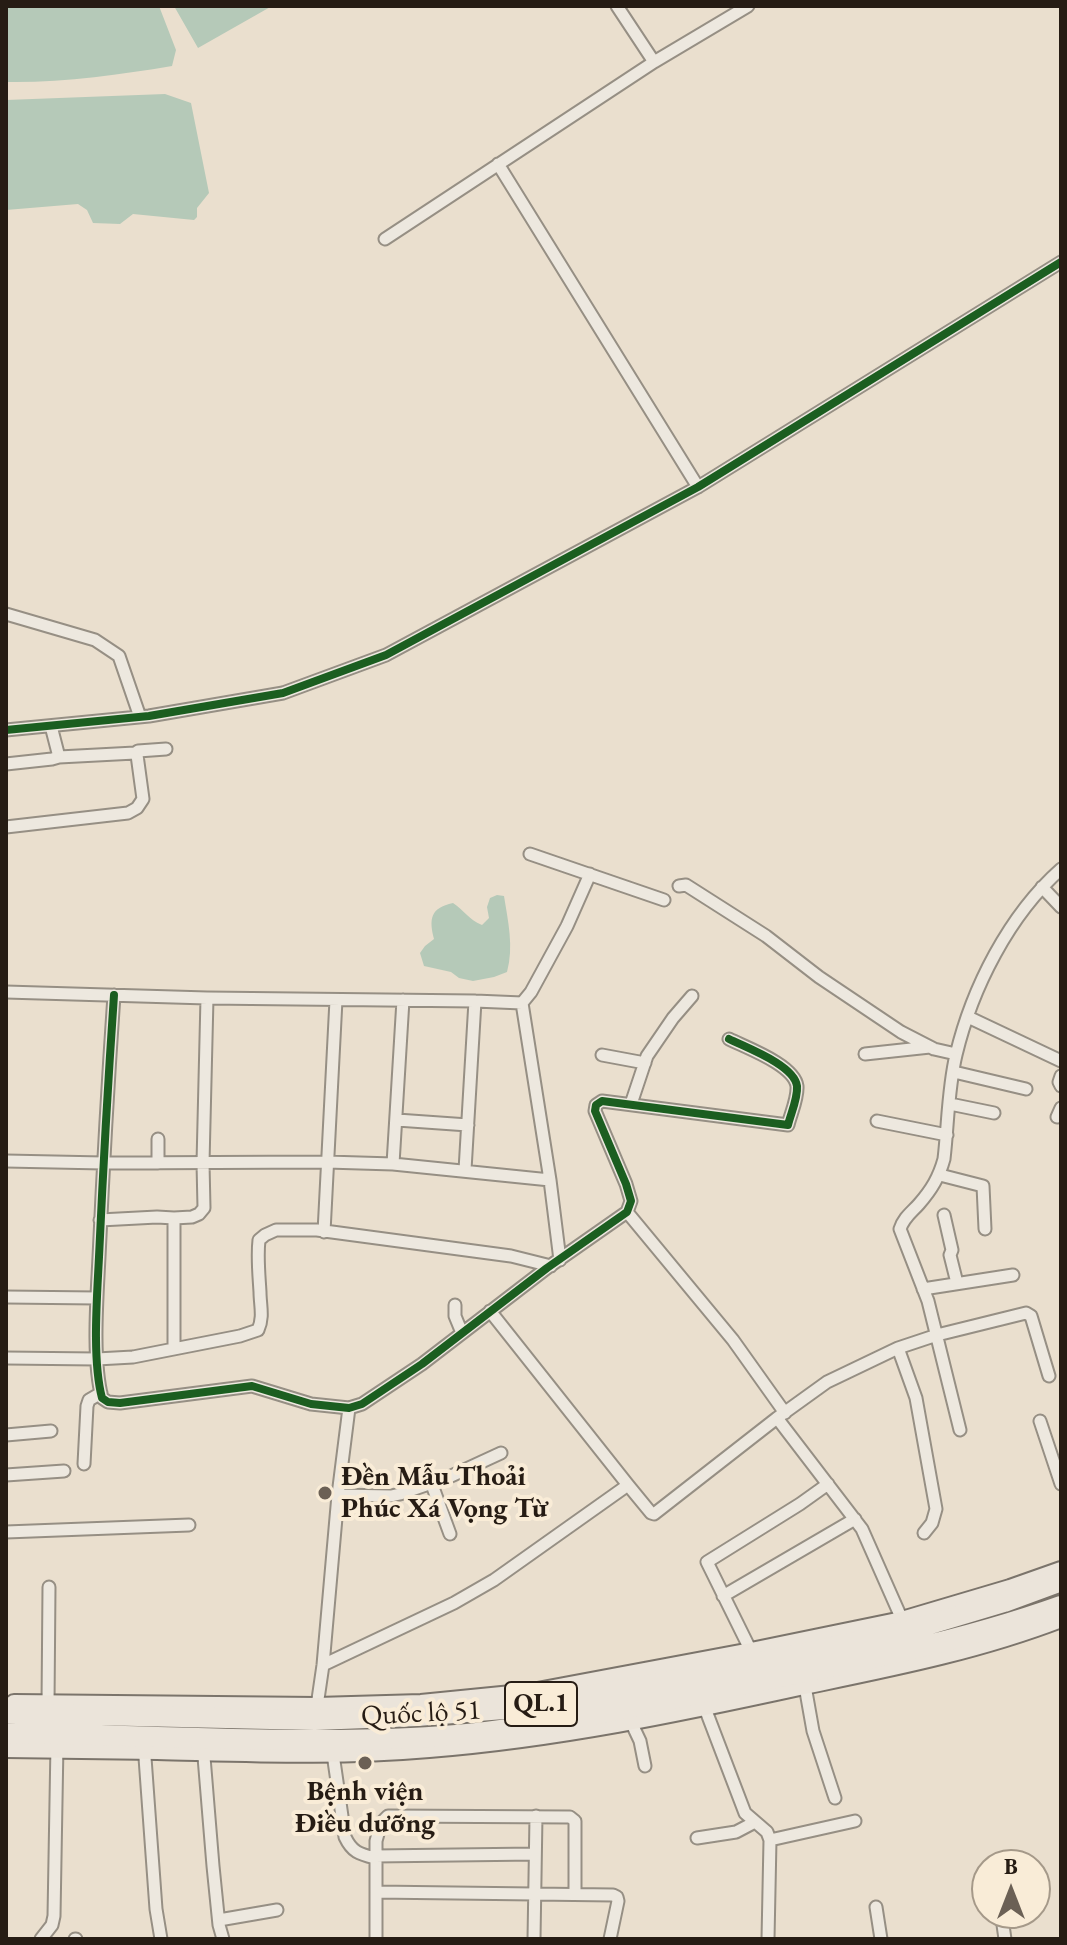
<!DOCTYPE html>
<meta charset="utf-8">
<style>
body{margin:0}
#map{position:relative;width:1067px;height:1945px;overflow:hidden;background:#eadfce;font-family:"EB Garamond",serif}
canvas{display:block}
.frame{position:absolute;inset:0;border:8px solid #261c14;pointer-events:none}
.north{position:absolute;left:971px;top:1849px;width:80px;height:80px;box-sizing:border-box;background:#f9ecd7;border:2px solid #a59989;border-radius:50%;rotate:0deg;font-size:22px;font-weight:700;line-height:32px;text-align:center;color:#261c14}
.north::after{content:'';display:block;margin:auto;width:28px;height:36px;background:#6b6055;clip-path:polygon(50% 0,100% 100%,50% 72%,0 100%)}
</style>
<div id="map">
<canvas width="1067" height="1945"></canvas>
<div class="frame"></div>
<div class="north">B</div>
</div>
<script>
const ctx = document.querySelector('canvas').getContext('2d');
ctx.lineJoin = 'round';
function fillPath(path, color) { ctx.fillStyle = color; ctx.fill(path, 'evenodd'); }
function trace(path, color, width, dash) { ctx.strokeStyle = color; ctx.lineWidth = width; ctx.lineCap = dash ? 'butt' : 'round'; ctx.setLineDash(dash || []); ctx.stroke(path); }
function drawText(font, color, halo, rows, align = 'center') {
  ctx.font = font + ' "EB Garamond",serif'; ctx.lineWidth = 8; ctx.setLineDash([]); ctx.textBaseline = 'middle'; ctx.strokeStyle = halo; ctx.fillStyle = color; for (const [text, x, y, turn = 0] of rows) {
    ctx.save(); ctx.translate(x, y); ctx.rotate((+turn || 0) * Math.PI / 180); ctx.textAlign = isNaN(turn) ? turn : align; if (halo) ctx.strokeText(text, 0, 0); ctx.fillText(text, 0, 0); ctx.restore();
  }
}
fillPath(new Path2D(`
 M6 6H159L176 50 172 66C118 75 61 83 6 82Z
 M174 6H272L198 48Z
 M165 94 191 103 209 193 197 208V217L194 220 133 214 120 224 93 223 87 210 78 204 6 210V100Z
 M497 895 504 896C508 921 514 947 507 972L494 977 473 981 459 978 451 972 424 966 420 953 425 946 434 939C429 919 430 908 453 903 465 911 468 919 482 925L489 918 487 907 490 898Z`), '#b5c9b8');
const street = new Path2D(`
 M617 6 654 62
 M498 164 698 487
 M385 239 654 62 748 6
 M6 614 95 640 119 656 140 717
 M51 726 59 757
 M6 730 149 716 283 693 386 655 698 487 1061 262
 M135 753 138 751 166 749
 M6 764 52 759 59 757 135 753 137 755 143 799 137 808 128 813 6 827
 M530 854 664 900
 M679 886 686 885 766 936 819 977 901 1032 934 1049 956 1054
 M1042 887 1061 907
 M6 992 207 998 475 1001 522 1003
 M114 995C108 1082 103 1170 99 1257 97 1298 92 1359 102 1398L108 1402 120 1403 252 1386 311 1404 349 1408 362 1404 422 1364 547 1268 627 1212 631 1201 626 1184 595 1111 596 1105 602 1101 788 1125C791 1113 798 1098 797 1086 794 1065 747 1048 729 1039
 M968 1017 1061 1061
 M865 1054 930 1047
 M602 1055 645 1063
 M954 1072 1026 1089
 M1061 1076 1059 1082 1061 1086
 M631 1104 647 1056 673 1018 692 996
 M950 1104 994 1113
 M1057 1117 1061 1108
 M397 1120 468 1125
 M877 1121 947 1135
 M158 1139V1163
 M6 1161 103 1163 327 1162 393 1164 550 1180
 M393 1164 403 1000
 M465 1170 475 1001
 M940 1175 983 1186 985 1229
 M627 1212 733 1340 785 1413
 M944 1215 952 1250 950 1255 957 1283
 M100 1220 157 1217 174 1218
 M324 1232 336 1000
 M560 1260 550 1180 522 1003 531 992 567 926 590 874
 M923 1289 1013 1275
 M6 1297 97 1298
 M455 1305V1316L462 1333
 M490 1311 628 1485 651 1513 654 1514 777 1418 827 1382 898 1348 937 1335 1026 1313 1031 1316 1049 1376
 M174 1348V1218L192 1217 199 1214 204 1208 203 1163 207 998
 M898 1348 916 1398 936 1509 932 1523 924 1533
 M6 1358 97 1359 133 1357 240 1336 258 1330C264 1317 260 1305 260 1292 259 1275 257 1257 259 1240L265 1235 276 1230H317L511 1256 551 1266
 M777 1418 862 1529 904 1624
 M1040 1421 1061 1484
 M960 1430 928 1301 900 1229C904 1217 912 1212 919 1204 932 1189 939 1177 944 1159 948 1125 948 1088 956 1055 972 988 1009 915 1061 869
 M6 1435 51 1431
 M84 1464 87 1406 89 1400 101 1393
 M6 1475 64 1471
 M431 1482 450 1534
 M338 1495 391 1496 400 1494 449 1477 501 1453
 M6 1532 189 1525
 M723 1596 855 1519
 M751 1651 707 1562 800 1504 828 1484
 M323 1665 454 1603 494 1580 628 1485
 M805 1686 813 1731 835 1798
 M703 1703 745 1813 767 1832 770 1840 768 1939
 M48 1704 49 1587
 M317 1706 323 1665 338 1495 349 1408
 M631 1722 640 1741 645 1766
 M144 1744 156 1909 161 1939
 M203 1745 213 1866 219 1925 223 1939
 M333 1754 345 1837C352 1852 359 1854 375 1858
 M697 1838 736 1832 755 1822
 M770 1840 855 1821
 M375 1856 535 1854
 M376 1892 613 1895 617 1897 618 1901 610 1939
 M876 1907 881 1939
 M219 1920 277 1910
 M1003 1925 1005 1939
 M41 1939 52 1925 54 1916 57 1744
 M75 1939H76
 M376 1939V1841L381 1823 388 1816 570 1817 575 1821V1894
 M534 1939 536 1816`);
const primary = new Path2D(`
 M14 1703 317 1706 421 1703 532 1692 751 1651 902 1620 1010 1588 1061 1570
 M6 1749C56 1750 107 1750 157 1751 248 1753 338 1757 429 1749 556 1739 680 1713 804 1686 891 1668 978 1651 1061 1619`);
const highway = new Path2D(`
 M6 1713 315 1720 417 1716 503 1709 554 1702 700 1675 907 1631 1004 1602 1061 1581
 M6 1733C141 1735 276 1744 411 1738 514 1734 615 1710 715 1690 831 1667 949 1646 1061 1606`);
trace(street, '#968f84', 15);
trace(primary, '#7b746b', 20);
trace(highway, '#7b746b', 24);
trace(street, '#ede8df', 11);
trace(primary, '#ebe4da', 16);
trace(highway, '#ebe4da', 20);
trace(new Path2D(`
 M6 730 149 716 283 693 386 655 698 487 1061 262
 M114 995C108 1082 103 1170 99 1257 97 1298 92 1359 102 1398L108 1402 120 1403 252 1386 311 1404 349 1408 362 1404 422 1364 547 1268 627 1212 631 1201 626 1184 595 1111 596 1105 602 1101 788 1125C791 1113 798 1098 797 1086 794 1065 747 1048 729 1039`), '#1b5e20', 8);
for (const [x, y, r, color] of [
 [325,1493,8,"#6b6055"],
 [365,1763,8,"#6b6055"]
]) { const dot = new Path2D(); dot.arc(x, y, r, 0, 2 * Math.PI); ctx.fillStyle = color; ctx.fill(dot); trace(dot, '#f9ecd7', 3); }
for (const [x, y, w] of [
 [541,1704,72]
]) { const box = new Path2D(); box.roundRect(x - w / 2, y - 22, w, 44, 6); ctx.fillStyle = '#f9ecd7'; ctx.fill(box); trace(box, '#261c14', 2); }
drawText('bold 26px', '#261c14', null, [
 ["QL.1",541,1704]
]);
drawText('bold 28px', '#261c14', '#f9ecd7', [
 ["Đền Mẫu Thoải",341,1477],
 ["Phúc Xá Vọng Từ",341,1509],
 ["Bệnh viện",365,1792,"center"],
 ["Điều dưỡng",365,1824,"center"]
], 'left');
drawText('28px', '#261c14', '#f9ecd7', [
 ["Quốc lộ 51",421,1714,-3]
]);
</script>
